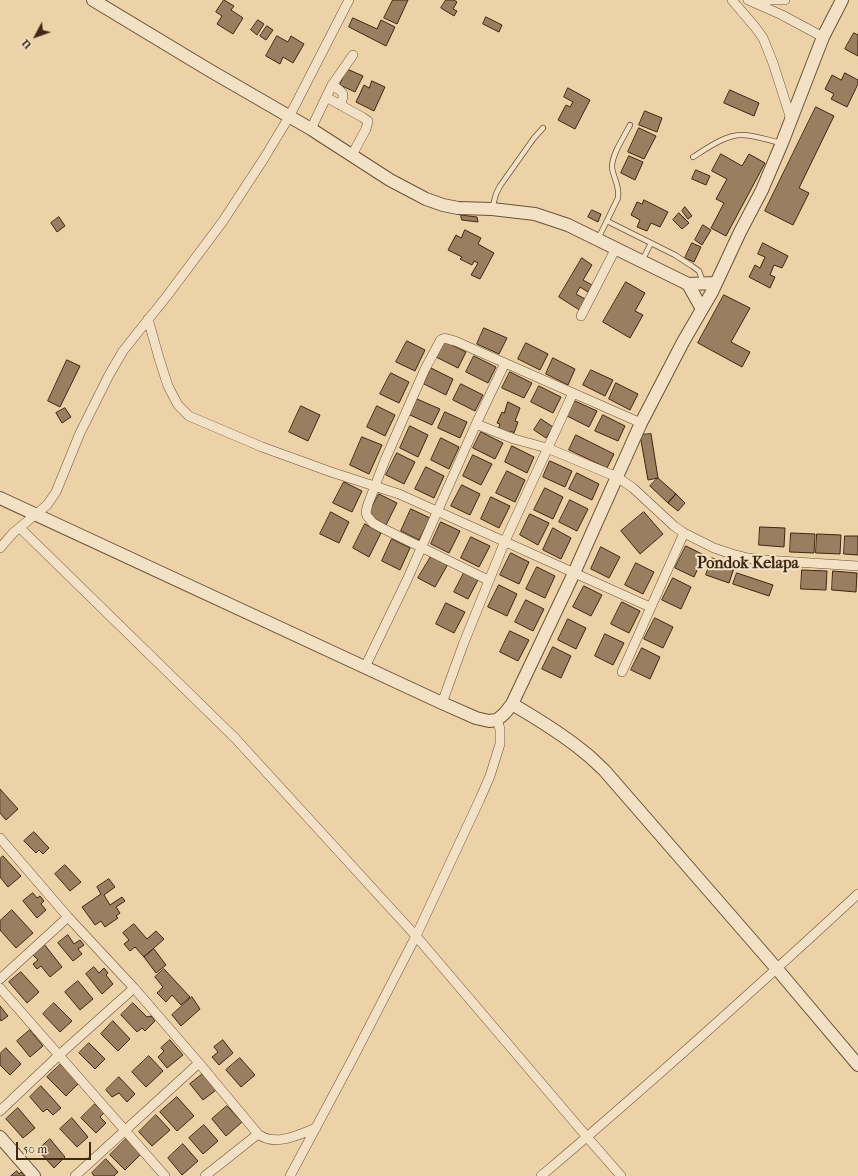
<!DOCTYPE html>
<style>
body{margin:0}
#map{position:relative;width:858px;height:1176px;overflow:hidden;background:#edd1a7;font-family:"IM FELL French Canon",serif}
canvas{display:block}
.north{position:absolute;left:16px;top:16px;width:40px;height:40px;-webkit-text-stroke:3px #f3e1c6;paint-order:stroke;rotate:229deg;font-size:11px;font-weight:700;line-height:16px;text-align:center;color:#3f2712}
.north::after{content:'';display:block;margin:auto;width:14px;height:18px;background:#3f2712;clip-path:polygon(50% 0,100% 100%,50% 72%,0 100%)}
.scale{position:absolute;left:16px;top:1142px;width:75px;height:18px;box-sizing:border-box;border:2px solid #3f2712;border-top:0;padding-left:5px;font-size:12px;line-height:14px;white-space:nowrap;color:#3f2712;-webkit-text-stroke:3px #f3e1c6;paint-order:stroke}
</style>
<div id="map">
<canvas width="858" height="1176"></canvas>
<div class="north">U</div>
<div class="scale">50 m</div>
</div>
<script>
const ctx = document.querySelector('canvas').getContext('2d');
ctx.lineJoin = 'round';
function fillPath(path, color) { ctx.fillStyle = color; ctx.fill(path, 'evenodd'); }
function trace(path, color, width, dash) { ctx.strokeStyle = color; ctx.lineWidth = width; ctx.lineCap = dash ? 'butt' : 'round'; ctx.setLineDash(dash || []); ctx.stroke(path); }
function drawText(font, color, halo, rows, align = 'center') {
  ctx.font = font + ' "IM FELL French Canon",serif'; ctx.lineWidth = 4; ctx.setLineDash([]); ctx.textBaseline = 'middle'; ctx.strokeStyle = halo; ctx.fillStyle = color; for (const [text, x, y, turn = 0] of rows) {
    ctx.save(); ctx.translate(x, y); ctx.rotate((+turn || 0) * Math.PI / 180); ctx.textAlign = isNaN(turn) ? turn : align; if (halo) ctx.strokeText(text, 0, 0); ctx.fillText(text, 0, 0); ctx.restore();
  }
}
const building = new Path2D(`
 M224 0 234 6 231 10 243 18 233 34 217 24 222 16 216 12Z
 M393 0H408L397 24 384 18Z
 M446 0H454L457 2 453 9 457 11 454 16 441 8Z
 M486 17 502 25 499 32 483 24Z
 M353 18 377 29 381 20 395 27 386 46 349 27Z
 M258 20 264 24 257 35 251 30Z
 M267 26 273 30 266 40 260 36Z
 M854 33 858 35V56L845 49Z
 M277 36 288 42 291 36 304 44 293 63 283 57 280 64 266 56Z
 M347 69 363 76 355 92 340 85Z
 M845 73 858 80V84L847 107 831 99 834 94 825 89 832 75 841 80Z
 M372 81 385 87 374 111 356 102 364 85 369 88Z
 M568 88 590 100 575 129 558 120 566 105 570 107 573 102 564 97Z
 M730 90 759 103 754 116 724 103Z
 M816 107 834 116 799 188 809 193 793 225 765 211Z
 M645 111 662 118 657 132 639 125Z
 M639 128 656 136 644 159 628 152Z
 M721 154 742 166 749 154 765 163 726 236 711 228 724 203 716 199 727 179 712 171Z
 M629 156 643 162 635 180 621 173Z
 M696 170 710 176 706 185 692 179Z
 M644 200 668 212 660 227 651 223 647 231 637 227 640 220 631 215 637 202 642 204Z
 M685 207 692 216 688 219 682 211Z
 M592 210 601 214 598 222 588 217Z
 M679 213 689 223 682 229 673 220Z
 M461 215 477 217 478 222 462 220Z
 M59 217 65 226 57 232 51 223Z
 M703 225 711 230 702 245 695 240Z
 M465 230 481 238 478 244 494 253 480 279 471 275 478 263 474 261 472 265 460 259 462 257 448 250 456 235 461 238Z
 M692 243 701 247 694 262 685 258Z
 M763 243 788 256 782 268 774 265 770 275 775 277 770 288 749 277 755 265 760 268 765 257 758 254Z
 M582 258 592 265 583 280 592 285 588 292 580 287 576 294 587 300 581 311 559 297Z
 M626 282 645 293 635 311 643 315 630 338 603 322Z
 M724 295 750 308 731 342 750 352 742 367 698 343Z
 M484 328 507 338 499 354 477 344Z
 M407 341 425 350 415 371 396 362Z
 M444 341 466 352 458 368 436 357Z
 M526 343 548 354 540 370 518 359Z
 M474 356 496 367 488 383 466 372Z
 M553 358 575 369 568 385 546 374Z
 M67 360 80 366 60 407 48 401Z
 M431 368 453 379 446 395 424 384Z
 M591 370 613 380 605 396 583 385Z
 M510 372 532 383 524 398 502 388Z
 M391 373 409 382 399 403 380 394Z
 M616 383 638 394 630 410 609 399Z
 M461 384 483 395 475 411 453 400Z
 M539 386 561 397 553 413 531 402Z
 M417 399 440 409 432 425 410 415Z
 M575 401 597 411 589 427 567 416Z
 M508 402 520 408 515 421 518 422 514 433 511 431 509 437 497 432 500 424 497 423 502 412 504 413Z
 M301 406 320 415 308 441 289 432Z
 M377 406 395 415 385 436 367 427Z
 M65 408 71 417 62 423 56 413Z
 M445 412 467 422 460 438 438 428Z
 M603 415 625 426 618 441 595 431Z
 M541 419 553 427 546 438 534 430Z
 M410 426 428 435 418 457 400 448Z
 M481 432 503 443 495 459 473 448Z
 M651 434 658 478 648 480 640 435Z
 M576 435 614 454 607 468 569 450Z
 M362 437 382 445 369 474 350 465Z
 M441 438 459 447 449 469 431 460Z
 M512 446 534 457 527 473 505 462Z
 M397 453 415 462 404 484 386 475Z
 M473 455 492 464 481 485 463 476Z
 M550 461 572 471 565 487 543 477Z
 M426 467 444 476 434 498 415 489Z
 M507 471 525 480 515 502 496 493Z
 M577 473 599 484 592 500 569 489Z
 M658 478 676 494 668 503 650 486Z
 M344 482 362 491 352 512 333 503Z
 M462 485 480 494 470 515 451 506Z
 M545 488 563 497 553 519 534 510Z
 M379 494 397 503 386 525 368 515Z
 M676 494 685 503 678 511 668 503Z
 M491 497 510 506 499 528 481 519Z
 M570 500 588 509 577 531 559 522Z
 M411 509 430 518 419 540 401 531Z
 M331 512 349 522 339 543 320 534Z
 M644 512 663 534 640 554 621 531Z
 M530 514 549 523 538 545 520 535Z
 M441 522 460 531 449 553 431 544Z
 M365 524 381 533 369 557 353 548Z
 M760 527 785 528 784 547 759 545Z
 M553 528 571 538 561 559 543 550Z
 M791 533 815 534 814 553 790 552Z
 M817 534 841 535 840 554 816 553Z
 M845 536H858V555L844 554Z
 M471 537 490 546 479 567 461 558Z
 M392 539 410 548 400 570 382 561Z
 M686 546 704 555 694 577 675 568Z
 M601 547 620 557 609 578 591 569Z
 M511 553 529 562 519 584 500 575Z
 M432 555 448 564 435 587 418 578Z
 M712 558 735 565 729 583 706 575Z
 M636 563 654 572 643 594 625 585Z
 M537 567 555 576 545 598 526 589Z
 M802 570 827 571 826 590 801 589Z
 M465 571 479 578 468 599 454 592Z
 M833 571 857 573 856 592 832 590Z
 M737 573 773 585 769 596 733 584Z
 M673 578 691 587 681 609 662 600Z
 M499 585 517 594 507 616 488 607Z
 M584 586 602 595 591 616 573 607Z
 M526 600 544 609 533 631 515 622Z
 M622 602 640 611 629 633 611 624Z
 M446 603 465 612 454 633 436 624Z
 M655 618 673 627 663 648 644 639Z
 M568 619 586 628 576 649 558 640Z
 M510 631 529 640 518 661 500 652Z
 M605 634 624 643 613 665 595 656Z
 M553 647 571 656 561 678 542 669Z
 M642 648 660 657 650 679 631 670Z
 M0 789 18 809 6 820 0 813Z
 M34 832 49 848 43 854 39 850 36 853 24 841Z
 M3 856 21 876 8 887 0 877V859Z
 M65 865 81 882 70 891 55 874Z
 M109 879 115 887 104 895 110 905 122 897 125 901 116 907 120 913 116 916 118 918 105 927 101 921 95 925 82 907 101 894 97 887Z
 M33 893 37 898 40 896 44 901 41 904 46 910 37 918 23 901Z
 M12 910 33 933 16 948 0 930V921Z
 M134 924 147 939 156 931 164 939 144 957 135 947 130 951 124 944 129 940 123 933Z
 M68 935 74 944 80 940 84 945 78 949 82 954 73 961 58 943Z
 M44 944 62 967 50 977 41 966 37 969 33 964 38 960 32 954Z
 M154 949 166 965 156 973 144 957Z
 M94 967 99 973 104 968 108 973 106 975 113 984 102 994 86 974Z
 M164 969 190 997 181 1005 172 995 166 1002 157 993 163 987 155 977Z
 M21 972 39 992 27 1003 9 982Z
 M78 981 93 999 80 1010 65 992Z
 M192 997 200 1009 181 1026 172 1015Z
 M54 1003 72 1021 60 1032 43 1014Z
 M133 1003 147 1017 151 1016 155 1021 145 1031 142 1028 137 1032 121 1015Z
 M0 1006 8 1016 1 1021 0 1019Z
 M113 1021 130 1039 118 1051 101 1034Z
 M30 1030 43 1046 30 1057 17 1041Z
 M170 1040 183 1055 167 1068 158 1057 164 1051 161 1048Z
 M223 1040 233 1053 219 1065 212 1057 218 1052 214 1047Z
 M89 1043 105 1059 95 1069 79 1053Z
 M6 1048 21 1064 10 1075 0 1065V1054Z
 M149 1056 163 1071 146 1087 132 1072Z
 M240 1058 255 1075 241 1087 226 1070Z
 M61 1064 79 1083 66 1096 47 1077Z
 M204 1073 216 1090 203 1100 190 1084Z
 M119 1077 135 1094 127 1102 119 1093 112 1097 106 1090Z
 M41 1086 61 1108 53 1115 47 1109 43 1112 30 1097Z
 M177 1097 194 1116 177 1131 160 1112Z
 M95 1104 104 1113 100 1117 106 1123 96 1133 81 1118Z
 M227 1106 242 1122 226 1136 212 1119Z
 M18 1108 35 1128 23 1138 6 1119Z
 M156 1115 170 1130 152 1146 139 1132Z
 M72 1118 88 1137 77 1147 60 1129Z
 M204 1125 218 1141 203 1154 189 1138Z
 M50 1139 65 1157 54 1168 38 1150Z
 M126 1139 141 1154 125 1170 110 1155Z
 M183 1144 198 1161 182 1175 168 1158Z
 M106 1159 118 1172 114 1176H94L92 1173Z
 M17 1171 19 1174 21 1172 25 1176H11Z`);
fillPath(building, '#997f5f');
trace(building, '#3f2712', 1);
const service = new Path2D(`
 M693 157C706 149 725 135 741 135 754 135 768 140 781 143
 M492 209 496 194 500 186 534 138 543 128
 M607 221 675 255 692 266 699 271 703 282
 M598 239 618 198C620 185 613 178 612 167 612 154 624 137 630 125
 M642 261 651 243`);
const minor = new Path2D(`
 M732 0 755 27 763 38 773 63 791 119
 M748 0 782 15 823 37
 M752 0H785
 M332 85C343 92 346 93 340 105
 M326 97 362 117 368 121 366 129 352 155
 M311 129 332 85 353 55
 M581 316 616 248
 M148 319 159 358 168 386 178 405 189 416 262 447 331 472 399 494 650 607
 M476 424 514 439 547 448 617 477 633 488 674 526 684 533 714 548 732 554 748 558 765 560 858 566
 M20 528 235 738 416 936 587 1137 621 1176
 M0 548 13 533 47 505 56 492 80 433 109 375 123 351 167 296 223 221 263 160 289 117 349 0
 M488 580 382 528 373 523 367 516 366 512 368 504 385 460 425 369 440 341C444 336 449 340 455 341L641 423
 M365 667 407 580 476 424 505 363
 M622 672 684 533
 M442 703 463 645 505 541 573 393
 M0 838 68 917 134 988 199 1063 258 1134C275 1147 298 1135 316 1128
 M0 979 68 917
 M0 988 165 1176
 M0 1111 58 1056 134 988
 M75 1176 199 1063
 M205 1176 258 1134
 M290 1176 352 1060 416 936 480 799 490 776 500 744V729L497 720
 M541 1176C649 1085 754 990 858 894`);
const tertiary = new Path2D(`
 M93 0 209 70 311 129 390 180 426 199 443 205 458 208 492 209 535 214 568 225 688 284 716 283
 M688 284 702 309
 M0 498 442 703 476 718 489 721 497 720 505 713 512 704 574 573 641 423 683 342 712 292 740 232 762 190 782 143 823 37 842 0
 M512 704C536 718 561 733 584 752 591 757 597 764 604 770L777 969 858 1065
 M0 1137 34 1176`);
trace(service, '#6a5237', 6);
trace(minor, '#6a5237', 10);
trace(tertiary, '#6a5237', 14);
trace(service, '#f3e1c6', 4.5);
trace(minor, '#f3e1c6', 9);
trace(tertiary, '#f3e1c6', 12);
drawText('bold 16px', '#3f2712', '#f3e1c6', [
 ["Pondok Kelapa",748,564]
]);
</script>
